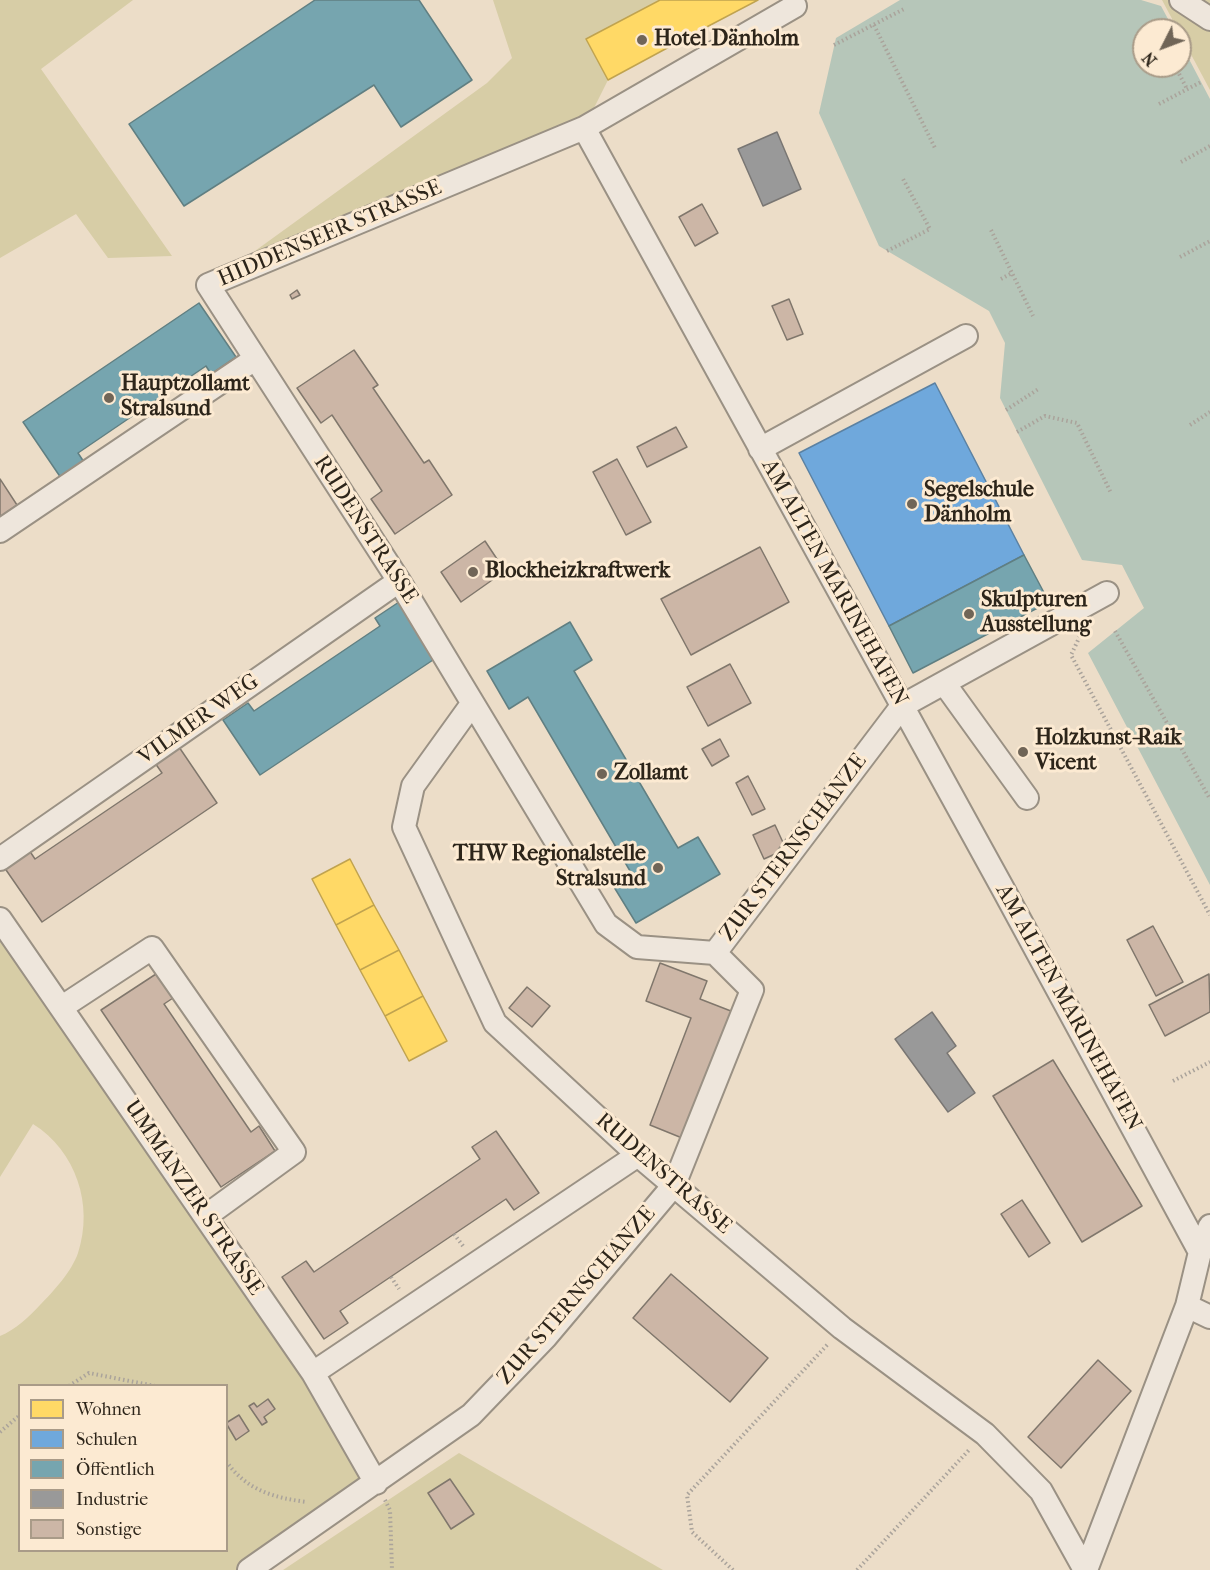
<!DOCTYPE html>
<meta charset="utf-8">
<style>
body{margin:0}
#map{position:relative;width:1210px;height:1570px;overflow:hidden;background:#ecddc8;font-family:"IM FELL French Canon",serif}
canvas{display:block}
.legend{position:absolute;left:18px;top:1384px;width:210px;height:168px;box-sizing:border-box;background:#fcead2;border:2px solid #a99b88;margin:0;padding:8px 10px;list-style:none;font-size:18px;color:#2d251a}
.legend li{display:flex;align-items:center;gap:12px;height:30px}
.legend b{width:30px;border:2px solid #a99b88}
.north{position:absolute;left:1132px;top:18px;width:60px;height:60px;box-sizing:border-box;background:#fcead2;border:2px solid #a99b88;border-radius:50%;rotate:228deg;font-size:16px;font-weight:700;line-height:24px;text-align:center;color:#2d251a}
.north::after{content:'';display:block;margin:auto;width:21px;height:27px;background:#706557;clip-path:polygon(50% 0,100% 100%,50% 72%,0 100%)}
</style>
<div id="map">
<canvas width="1210" height="1570"></canvas>
<ul class="legend">
<li><b style="height:16px;background:#ffd966"></b>Wohnen</li>
<li><b style="height:16px;background:#6fa8dc"></b>Schulen</li>
<li><b style="height:16px;background:#76a5af"></b>Öffentlich</li>
<li><b style="height:16px;background:#999"></b>Industrie</li>
<li><b style="height:16px;background:#ccb6a6"></b>Sonstige</li>
</ul>
<div class="north">N</div>
</div>
<script>
const ctx = document.querySelector('canvas').getContext('2d');
ctx.lineJoin = 'round';
function fillPath(path, color) { ctx.fillStyle = color; ctx.fill(path, 'evenodd'); }
function trace(path, color, width, dash) { ctx.strokeStyle = color; ctx.lineWidth = width; ctx.lineCap = dash ? 'butt' : 'round'; ctx.setLineDash(dash || []); ctx.stroke(path); }
function drawText(font, color, halo, rows, align = 'center') {
  ctx.font = font + ' "IM FELL French Canon",serif'; ctx.lineWidth = 6; ctx.setLineDash([]); ctx.textBaseline = 'middle'; ctx.strokeStyle = halo; ctx.fillStyle = color; for (const [text, x, y, turn = 0] of rows) {
    ctx.save(); ctx.translate(x, y); ctx.rotate((+turn || 0) * Math.PI / 180); ctx.textAlign = isNaN(turn) ? turn : align; if (halo) ctx.strokeText(text, 0, 0); ctx.fillText(text, 0, 0); ctx.restore();
  }
}
fillPath(new Path2D(`
 M0 0H133L41 69 172 256 108 258 76 214 0 258Z
 M493 0H660L586 39 608 80 584 128 208 285 487 83 512 58Z
 M1162 0H1210V90Z
 M0 919 376 1483 249 1570H0V1336C15 1330 29 1317 40 1305 53 1292 72 1271 78 1253 94 1205 76 1151 33 1124L0 1177ZM20 1386H226V1550H20Z
 M459 1453 663 1570H283Z`), '#d7cda6');
fillPath(new Path2D(`
 M900 0H1141L1161 6 1174 30H1144V66H1180V42L1210 99V885L1088 653 1144 608 1122 565 1082 560 1000 398 1005 343 989 311 879 246 819 113 836 38Z`), '#b6c6b9');
const homes = new Path2D(`
 M660 0H758L699 31 702 38 685 46 682 40 608 80 586 39Z
 M350 859 374 905 336 925 312 879Z
 M374 905 399 950 360 970 336 925Z
 M399 950 423 996 385 1016 360 970Z
 M423 996 447 1041 409 1061 385 1016Z`);
fillPath(homes, '#ffd966');
trace(homes, '#c0a34f', 1.5);
const schools = new Path2D(`
 M935 383 1024 555 889 626 799 453Z`);
fillPath(schools, '#6fa8dc');
trace(schools, '#5b81a2', 1.5);
const public = new Path2D(`
 M315 0H419L472 80 401 127 374 85 184 206 129 124Z
 M199 303 236 357 211 374 206 366 78 453 84 462 61 478 23 422Z
 M1024 555 1049 602 913 673 889 626Z
 M399 602 436 658 260 775 223 720 248 703 254 711 380 626 375 618Z
 M570 622 592 660 574 671 678 848 698 837 720 874 636 923 614 887 633 876 528 697 509 709 487 671Z`);
fillPath(public, '#76a5af');
trace(public, '#607f82', 1.5);
const industry = new Path2D(`
 M777 132 801 189 763 206 738 149Z
 M932 1012 956 1046 947 1053 975 1093 948 1112 895 1039Z`);
fillPath(industry, '#999');
trace(industry, '#797673', 1.5);
const building = new Path2D(`
 M702 204 718 233 695 246 679 217Z
 M297 290 300 295 292 299 290 295Z
 M789 299 803 334 787 340 772 306Z
 M354 350 378 385 373 388 424 463 429 460 452 495 395 534 371 499 382 491 332 415 321 423 297 388Z
 M676 427 687 447 647 467 637 447Z
 M617 459 651 522 626 535 593 472Z
 M0 479 17 505 0 517Z
 M485 541 505 571 461 602 441 572Z
 M760 547 789 602 691 655 661 599Z
 M730 664 751 703 708 726 687 687Z
 M720 739 729 756 712 766 702 749Z
 M179 747 217 803 42 922 4 867 29 850 35 859 162 773 155 763Z
 M748 776 765 809 752 815 736 783Z
 M775 825 786 849 764 859 753 835Z
 M1153 926 1183 982 1156 996 1127 940Z
 M660 963 707 981 700 999 736 1013 687 1140 650 1125 691 1018 646 1001Z
 M156 974 173 998 164 1004 251 1132 259 1126 275 1151 221 1187 101 1010Z
 M1209 974 1210 1012 1165 1036 1149 1005Z
 M527 987 550 1006 532 1027 509 1008Z
 M1053 1060 1142 1206 1082 1242 993 1096Z
 M496 1131 539 1193 514 1210 506 1199 340 1311 348 1323 324 1339 282 1277 306 1261 314 1272 480 1159 472 1147Z
 M1022 1200 1050 1243 1029 1257 1001 1214Z
 M671 1274 768 1358 730 1402 633 1318Z
 M1098 1360 1131 1391 1061 1468 1028 1437Z
 M268 1399 275 1409 264 1417 267 1422 262 1425 249 1406 254 1403 257 1407Z
 M239 1415 249 1431 236 1440 226 1423Z
 M450 1479 474 1514 451 1529 428 1493Z`);
fillPath(building, '#ccb6a6');
trace(building, '#80776c', 1.5);
const minor = new Path2D(`
 M1181 0 1210 19
 M795 6 584 128 1002 887 1200 1252
 M584 128 208 285 399 581 606 924 637 947 715 953
 M760 449 966 336
 M0 531 255 359
 M944 683 1027 798
 M472 704 413 786 404 827 495 1023 638 1155 842 1328 985 1434 1041 1491 1085 1570
 M0 859 399 581
 M0 919 313 1373 376 1483
 M62 1007 152 948 294 1152 206 1216
 M1187 1306 1210 1317
 M313 1373 638 1155
 M249 1570 471 1415 545 1338 674 1185 752 990 715 953 902 706 1107 593
 M1086 1570 1187 1306 1200 1252 1210 1226`);
trace(minor, '#9a9184', 26);
trace(new Path2D(`
 M874 25 935 148
 M834 45 906 8
 M1175 66 1187 89
 M1159 104 1201 82
 M1181 162 1210 146
 M991 230 1033 316
 M887 251 930 229 902 177
 M1180 257 1210 241
 M1001 279 1012 273
 M1006 410 1040 388
 M1190 425 1210 412
 M1017 432 1045 416 1077 423 1111 493
 M1115 631 1210 799
 M1079 632 1080 636 1071 655 1210 915
 M1173 1081 1210 1062
 M454 1234 463 1246
 M391 1277 399 1289
 M69 1386 89 1373 155 1386
 M0 1432 20 1415
 M226 1461C246 1490 274 1498 307 1502
 M385 1500 390 1510 392 1570
 M733 1570 692 1532 687 1495 828 1344
 M857 1570 969 1450`), '#aaa39b', 4, [1.5, 3]);
trace(minor, '#eee6dc', 22);
for (const [x, y, r, color] of [
 [642,40,6,"#706557"],
 [109,398,6,"#706557"],
 [912,504,6,"#706557"],
 [473,572,6,"#706557"],
 [969,614,6,"#706557"],
 [1023,752,6,"#706557"],
 [602,774,6,"#706557"],
 [658,868,6,"#706557"]
]) { const dot = new Path2D(); dot.arc(x, y, r, 0, 2 * Math.PI); ctx.fillStyle = color; ctx.fill(dot); trace(dot, '#fcead2', 2); }
drawText('bold 22px', '#2d251a', '#fcead2', [
 ["Hotel Dänholm",654,40],
 ["Hauptzollamt",121,385],
 ["Stralsund",121,410],
 ["Segelschule",924,491],
 ["Dänholm",924,516],
 ["Blockheizkraftwerk",485,572],
 ["Skulpturen",981,601],
 ["Ausstellung",981,626],
 ["Holzkunst-Raik",1035,739],
 ["Vicent",1035,764],
 ["Zollamt",614,774],
 ["THW Regionalstelle",646,855,"right"],
 ["Stralsund",646,880,"right"]
], 'left');
drawText('22px', '#2d251a', '#fcead2', [
 ["HIDDENSEER STRASSE",330,234,-23],
 ["RUDENSTRASSE",365,530,57],
 ["AM ALTEN MARINEHAFEN",834,583,61],
 ["VILMER WEG",199,720,-35],
 ["ZUR STERNSCHANZE",794,848,-53],
 ["AM ALTEN MARINEHAFEN",1068,1008,61],
 ["RUDENSTRASSE",663,1174,41],
 ["UMMANZER STRASSE",193,1198,56],
 ["ZUR STERNSCHANZE",577,1296,-49]
]);
</script>
